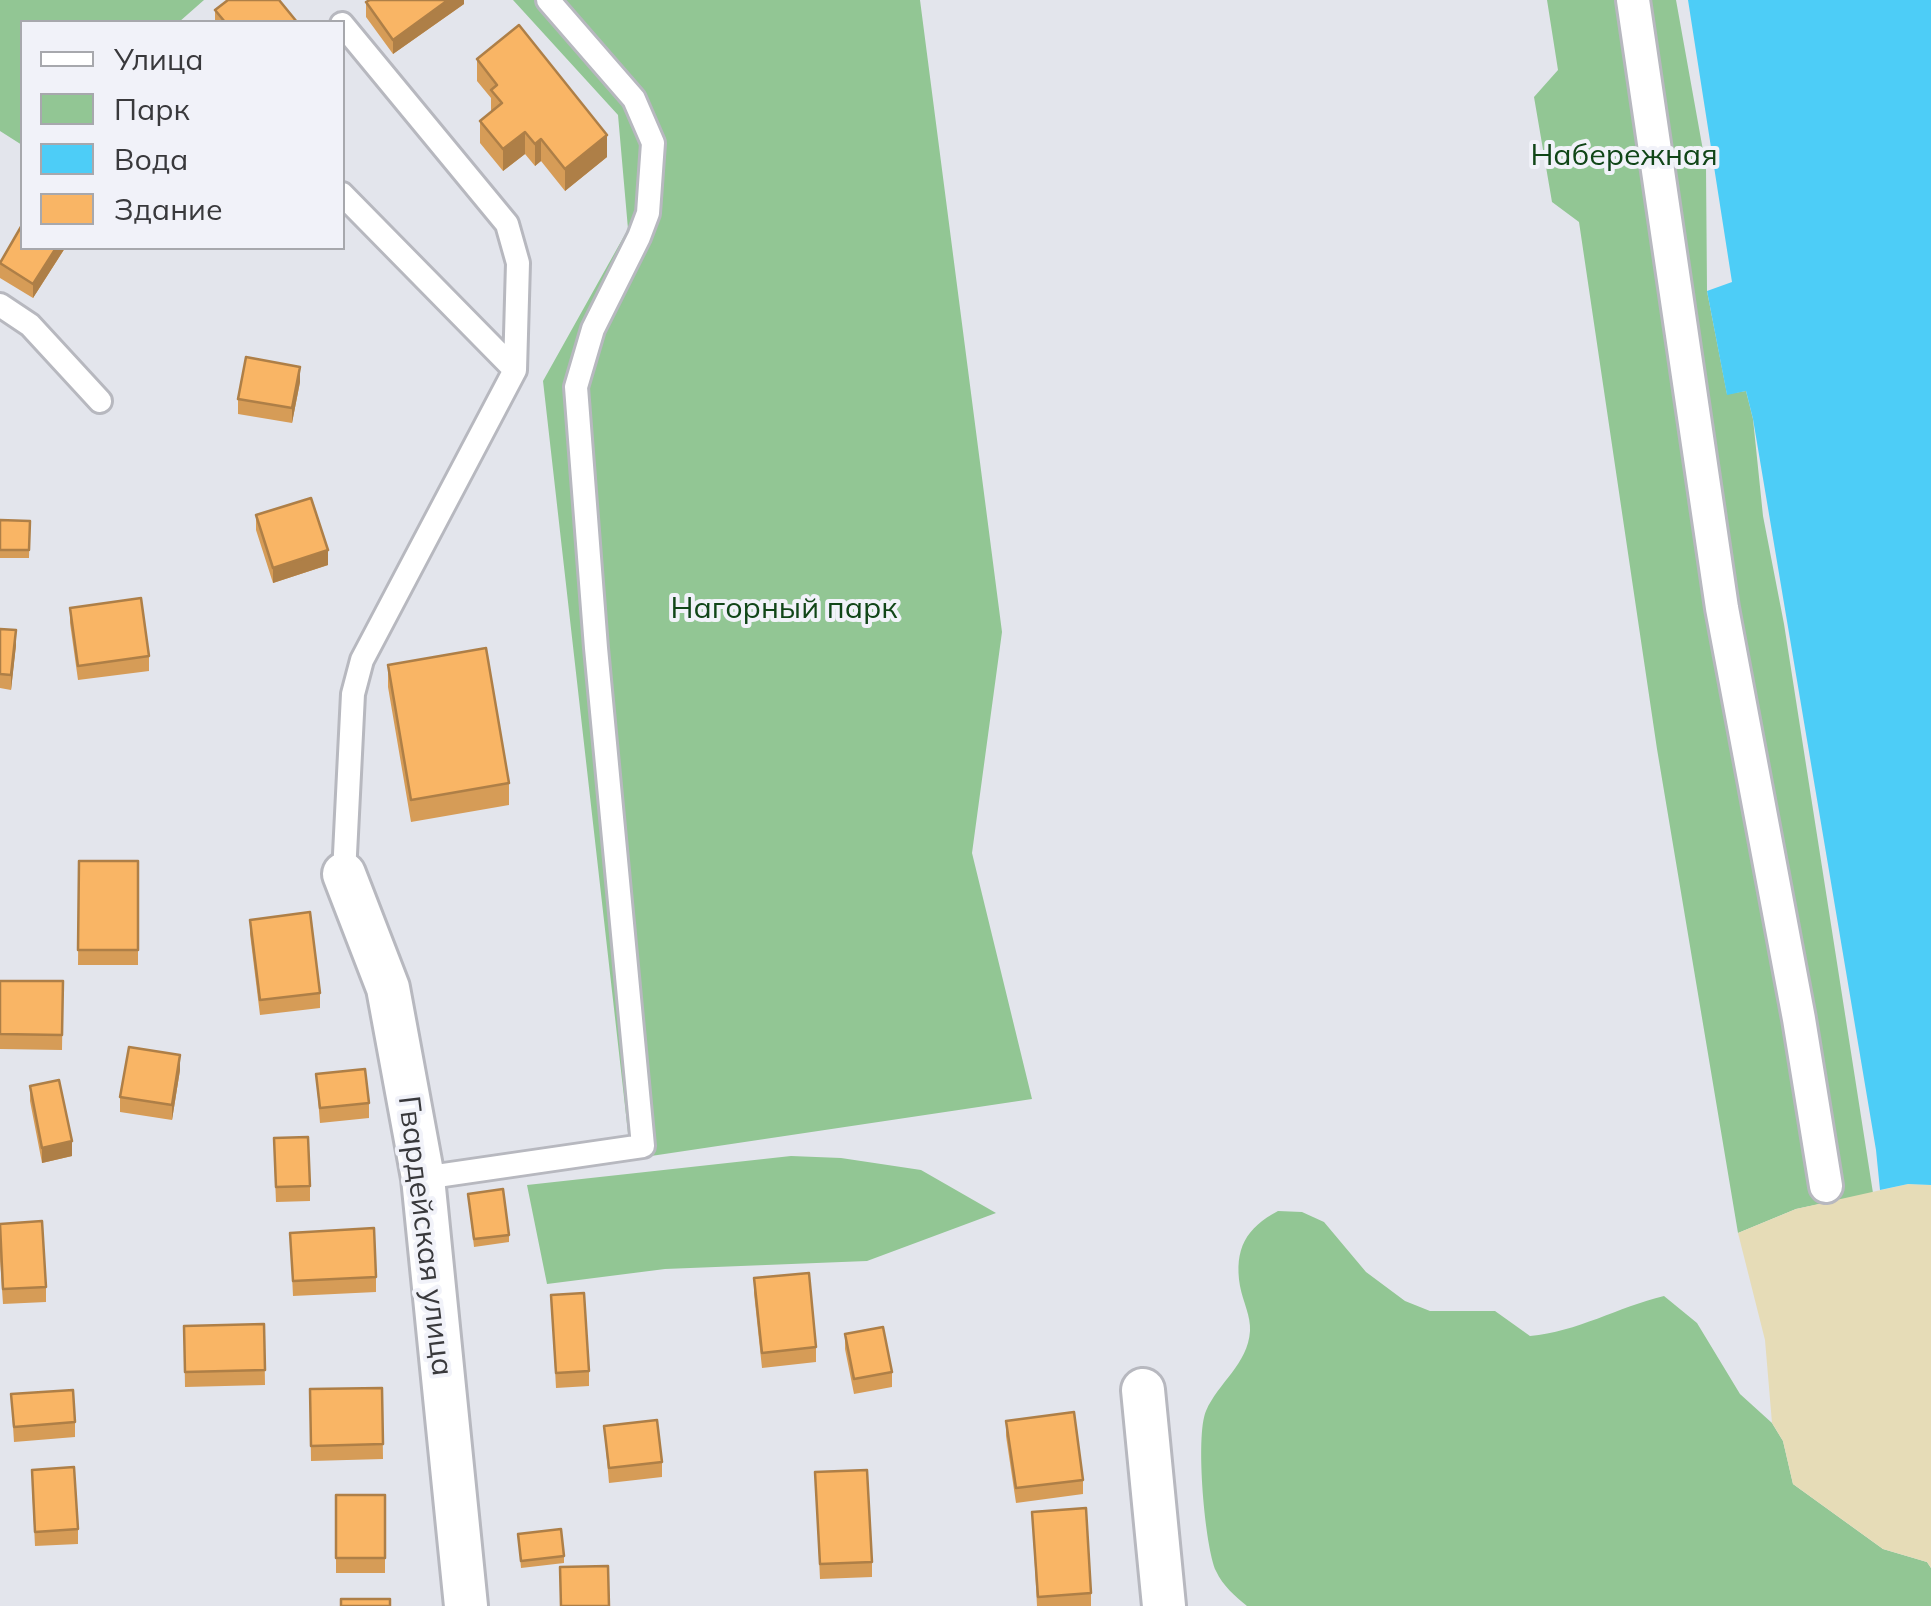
<!DOCTYPE html>
<meta charset="utf-8">
<style>
body{margin:0}
#map{position:relative;width:1931px;height:1606px;overflow:hidden;background:#e3e5ec;font-family:Mulish,sans-serif}
canvas{display:block}
.legend{position:absolute;left:20px;top:20px;width:325px;height:230px;box-sizing:border-box;background:#f1f2f9;border:2px solid #a7a8ad;margin:0;padding:12px 18px;list-style:none;font-size:30px;color:#39393c}
.legend li{display:flex;align-items:center;gap:20px;height:50px}
.legend b{width:50px;border:2px solid #a7a8ad}
</style>
<div id="map">
<canvas width="1931" height="1606"></canvas>
<ul class="legend">
<li><b style="height:12px;background:#fff"></b>Улица</li>
<li><b style="height:28px;background:#92c694"></b>Парк</li>
<li><b style="height:28px;background:#4dcdf7"></b>Вода</li>
<li><b style="height:28px;background:#f9b565"></b>Здание</li>
</ul>
</div>
<script>
const ctx = document.querySelector('canvas').getContext('2d');
ctx.lineJoin = 'round';
function fillPath(path, color) { ctx.fillStyle = color; ctx.fill(path, 'evenodd'); }
function trace(path, color, width, dash) { ctx.strokeStyle = color; ctx.lineWidth = width; ctx.lineCap = dash ? 'butt' : 'round'; ctx.setLineDash(dash || []); ctx.stroke(path); }
function drawText(font, color, halo, rows, align = 'center') {
  ctx.font = font + ' Mulish,sans-serif'; ctx.lineWidth = 8; ctx.setLineDash([]); ctx.textBaseline = 'middle'; ctx.strokeStyle = halo; ctx.fillStyle = color; for (const [text, x, y, turn = 0] of rows) {
    ctx.save(); ctx.translate(x, y); ctx.rotate((+turn || 0) * Math.PI / 180); ctx.textAlign = isNaN(turn) ? turn : align; if (halo) ctx.strokeText(text, 0, 0); ctx.fillText(text, 0, 0); ctx.restore();
  }
}
fillPath(new Path2D(`
 M0 0H204L179 22H22V145L0 131Z
 M513 0H920L1002 632 972 853 1032 1099 631 1159 543 381 628 229 618 115Z
 M1547 0H1676L1706 167 1707 291 1727 394 1746 391 1753 419 1763 516 1784 624 1873 1193 1796 1209 1738 1233 1657 749 1579 222 1552 202 1534 97 1558 70Z
 M791 1156 841 1158 921 1170 996 1213 867 1261 665 1269 547 1284 527 1185Z
 M1278 1211 1302 1212 1324 1222 1366 1272 1405 1301 1430 1311H1495L1530 1336C1577 1332 1618 1307 1664 1296L1697 1323 1740 1394 1772 1423 1783 1441 1793 1484 1883 1549 1927 1562 1931 1568V1606H1247C1235 1596 1223 1586 1216 1571 1205 1547 1195 1436 1206 1411 1218 1383 1248 1364 1250 1331 1251 1316 1243 1302 1240 1286 1234 1249 1246 1228 1278 1211Z`), '#92c694');
fillPath(new Path2D(`
 M1908 1184 1931 1185V1568L1927 1562 1883 1549 1793 1484 1783 1441 1772 1423 1765 1340 1738 1233 1796 1209Z`), '#e6dcb7');
fillPath(new Path2D(`
 M1688 0H1931V1185L1908 1184 1880 1190 1876 1150 1753 419 1746 391 1727 395 1707 291 1732 282Z`), '#4dcdf7');
const service = new Path2D(`
 M342 24 507 224 518 263 515 370
 M342 194 515 370 362 660 353 694 344 874
 M0 305 30 325 100 401
 M423 1178 643 1146 596 648 576 387 593 329 639 237 648 213 653 143 634 99 548 0`);
const pedestrian = new Path2D(`
 M1633 0 1722 608 1799 1019 1826 1186`);
const minor = new Path2D(`
 M344 874 388 988 423 1178 466 1606
 M1143 1390 1164 1606`);
trace(service, '#b7b8bf', 28);
trace(pedestrian, '#b7b8bf', 38);
trace(minor, '#b7b8bf', 48);
trace(service, '#fff', 22);
trace(pedestrian, '#fff', 32);
trace(minor, '#fff', 42);
fillPath(new Path2D(`
 M464 0V4L393 54 366 17V2Z
 M215 10 297 22H215Z
 M477 59 607 157 565 191 541 161 535 166 525 154 503 171 480 143V121L491 112V98L477 81Z
 M22 248H65L33 298 0 278V261Z
 M300 382 292 423 238 414V399Z
 M256 515 328 565 273 583 256 530Z
 M0 520 30 521 29 558H0Z
 M70 608 149 656V671L78 680 70 623Z
 M0 629 16 645 11 690 0 688Z
 M388 665 509 783V805L411 822 388 687Z
 M79 861H138V965H78Z
 M250 920 320 993V1008L260 1015 250 934Z
 M0 981H63L62 1050 0 1049Z
 M180 1070 172 1120 120 1112V1097Z
 M316 1074 369 1103V1118L320 1123Z
 M30 1086 72 1156 42 1163 30 1101Z
 M274 1153 310 1186V1201L276 1202Z
 M468 1194 509 1235V1242L474 1247Z
 M0 1224 46 1287V1302L3 1304 0 1259Z
 M290 1233 376 1277V1292L293 1296Z
 M754 1278 816 1347V1362L762 1368 754 1293Z
 M551 1295 589 1371V1386L556 1388Z
 M264 1324 265 1385 185 1387 184 1326Z
 M845 1334 892 1372V1387L854 1394 845 1349Z
 M382 1388 383 1459 311 1461 310 1389Z
 M11 1394 75 1422V1437L14 1442Z
 M1006 1421 1083 1480V1494L1016 1503 1006 1436Z
 M604 1426 662 1462V1477L609 1483Z
 M815 1472 872 1562V1577L820 1579Z
 M32 1485 78 1529V1544L35 1546Z
 M336 1495H385V1573H336Z
 M1032 1512 1091 1593V1606H1037Z
 M518 1534 564 1556V1563L521 1568Z`), '#d69c57');
fillPath(new Path2D(`
 M448 0H464V4L393 54V40Z
 M525 132V154L503 171V149Z
 M607 135V157L565 191V169Z
 M541 139V161L535 166V144Z
 M56 248H65L33 298V284Z
 M300 367V382L292 423V408Z
 M328 550V565L273 583V568Z
 M16 630V645L11 690V675Z
 M180 1055V1070L172 1120V1105Z
 M72 1141V1156L42 1163V1148Z`), '#ae7f47');
const building = new Path2D(`
 M228 0H279L297 22H225L215 10Z
 M370 0H448L393 40 366 2Z
 M519 25 607 135 565 169 541 139 535 144 525 132 503 149 480 121 502 103 491 90 497 85 477 59Z
 M22 225V248H56L33 284 0 263Z
 M246 357 300 367 292 408 238 399Z
 M311 498 328 550 273 568 256 515Z
 M0 520 30 521 29 550H0Z
 M141 598 149 656 78 666 70 608Z
 M0 629 16 630 11 675 0 674Z
 M486 648 509 783 411 800 388 665Z
 M79 861H138V950H78Z
 M310 912 320 993 260 1000 250 920Z
 M0 981H63L62 1035 0 1034Z
 M129 1047 180 1055 172 1105 120 1097Z
 M365 1069 369 1103 320 1108 316 1074Z
 M59 1080 72 1141 42 1148 30 1086Z
 M308 1137 310 1186 276 1187 274 1138Z
 M503 1189 509 1235 474 1239 468 1194Z
 M42 1221 46 1287 3 1289 0 1224Z
 M374 1228 376 1277 293 1281 290 1233Z
 M809 1273 816 1347 762 1353 754 1278Z
 M584 1293 589 1371 556 1373 551 1295Z
 M264 1324 265 1370 185 1372 184 1326Z
 M883 1327 892 1372 854 1379 845 1334Z
 M382 1388 383 1444 311 1446 310 1389Z
 M73 1390 75 1422 14 1427 11 1394Z
 M1074 1412 1083 1480 1016 1488 1006 1421Z
 M657 1420 662 1462 609 1468 604 1426Z
 M74 1467 78 1529 35 1532 32 1470Z
 M867 1470 872 1562 820 1564 815 1472Z
 M336 1495H385V1558H336Z
 M1086 1508 1091 1593 1038 1597 1032 1512Z
 M561 1529 564 1556 521 1561 518 1534Z
 M608 1566 609 1606H561L560 1567Z
 M341 1599H390V1606H341Z`);
fillPath(building, '#f9b565');
trace(building, '#ae7f47', 2.5);
drawText('30px', '#114618', '#f1f2f9', [
 ["Набережная",1624,156],
 ["Нагорный парк",784,609]
]);
drawText('30px', '#39393c', '#f1f2f9', [
 ["Гвардейская улица",425,1236,83]
]);
</script>
